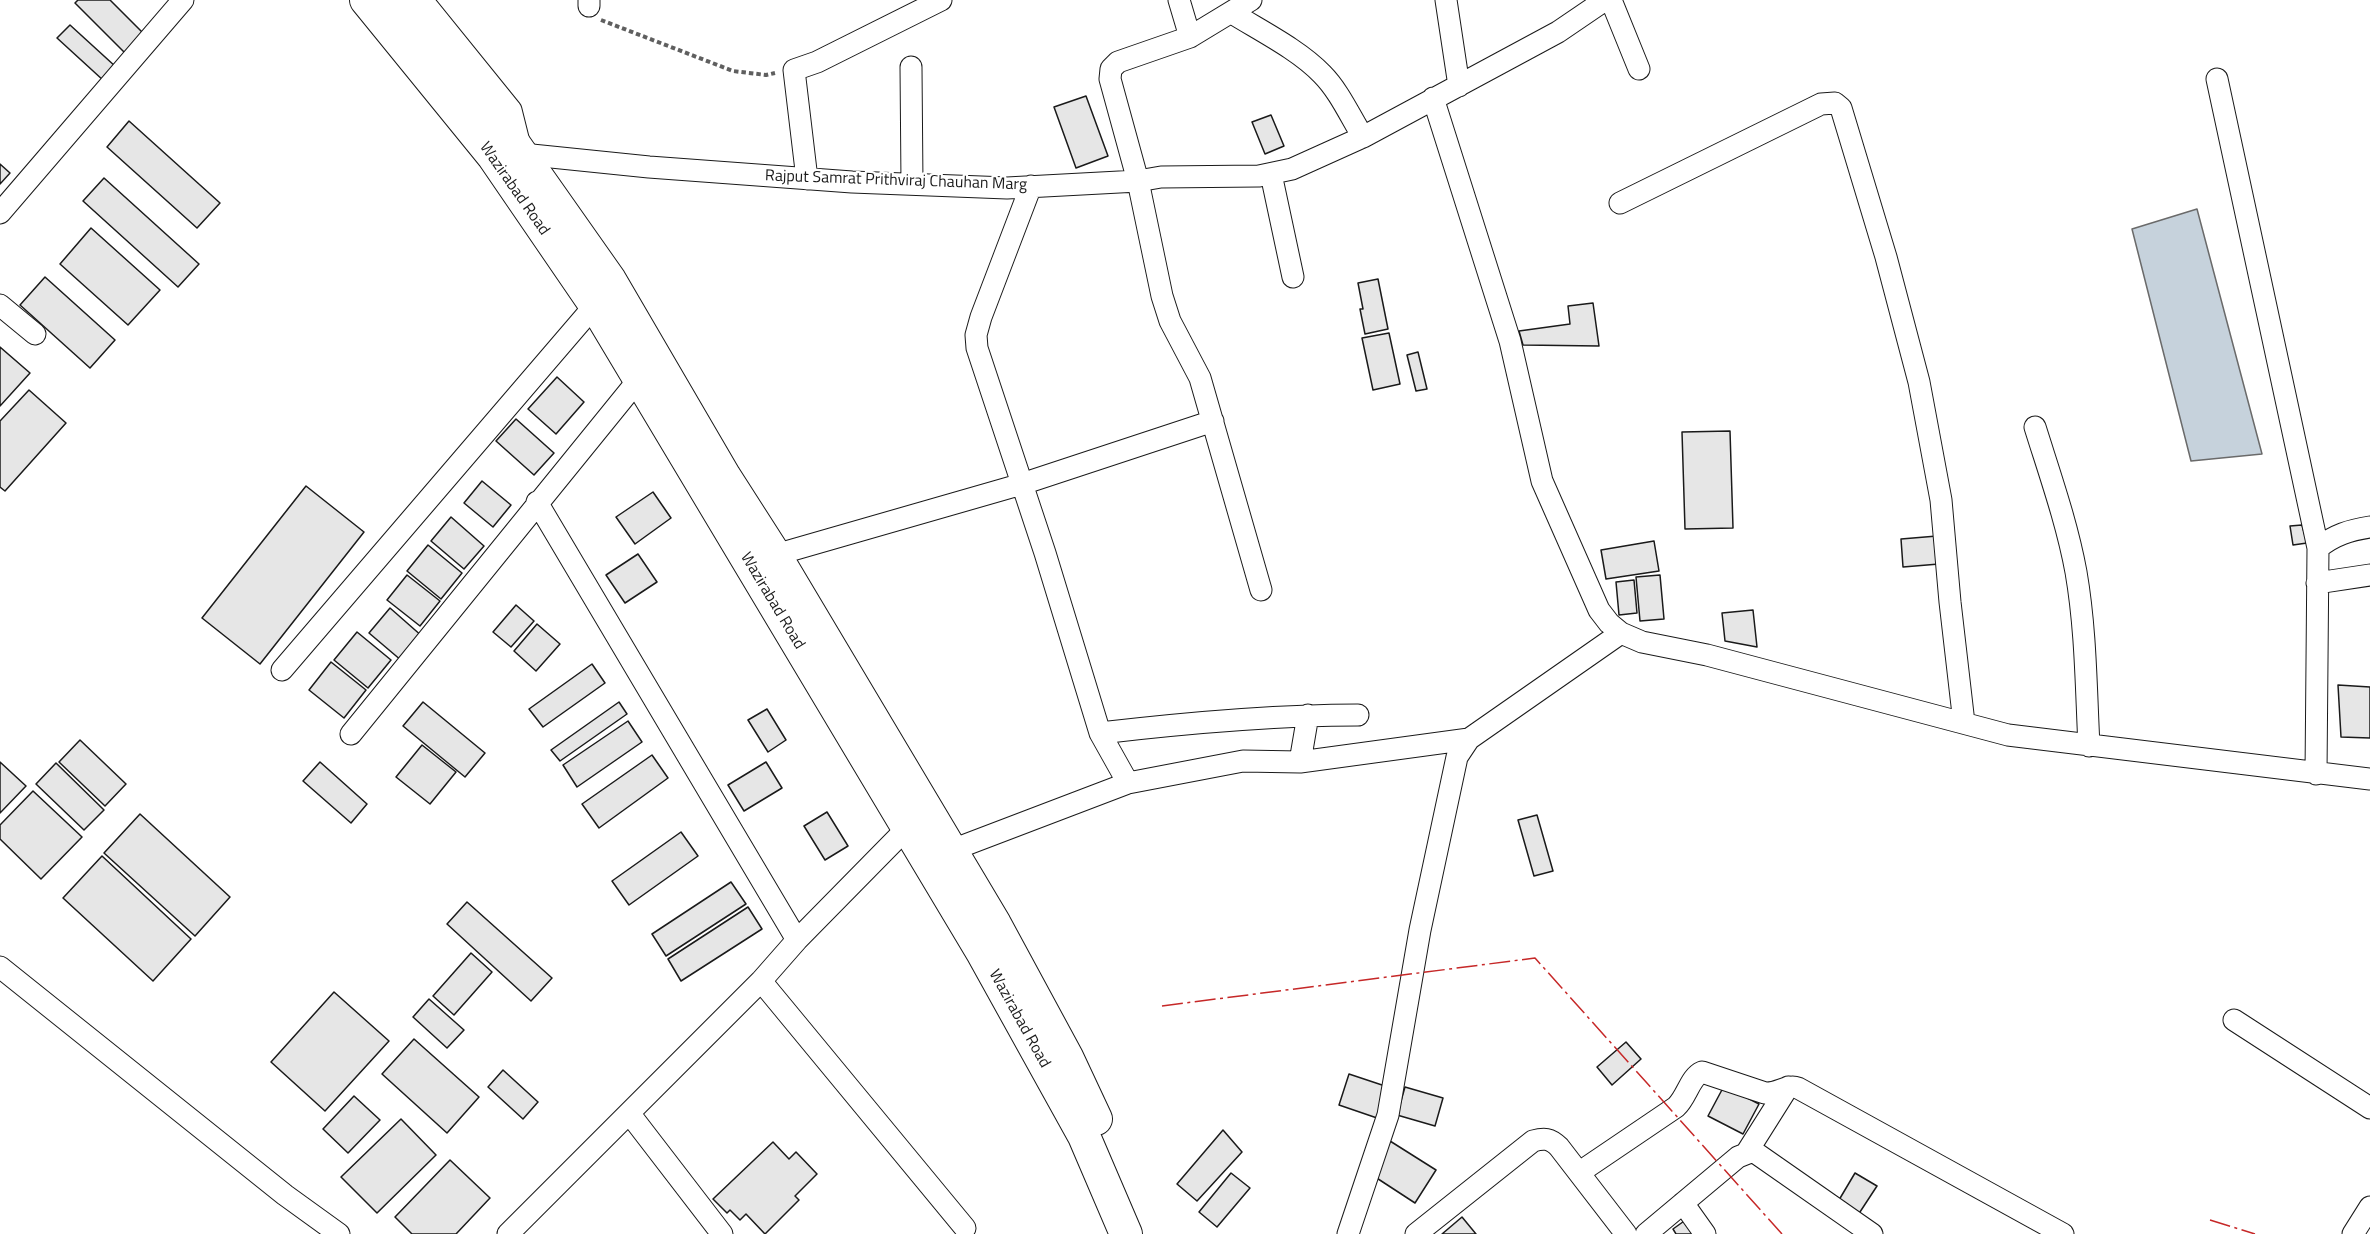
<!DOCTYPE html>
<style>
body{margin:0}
canvas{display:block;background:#fff}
</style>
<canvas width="2370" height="1234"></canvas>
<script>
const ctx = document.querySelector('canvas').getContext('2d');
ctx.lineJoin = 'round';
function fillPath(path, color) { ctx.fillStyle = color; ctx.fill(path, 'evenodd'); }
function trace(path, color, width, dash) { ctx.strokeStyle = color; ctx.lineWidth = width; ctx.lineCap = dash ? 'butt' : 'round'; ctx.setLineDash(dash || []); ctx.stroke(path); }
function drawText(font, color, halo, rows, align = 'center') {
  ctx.font = font + ' "Titillium Web",sans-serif'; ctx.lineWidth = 4.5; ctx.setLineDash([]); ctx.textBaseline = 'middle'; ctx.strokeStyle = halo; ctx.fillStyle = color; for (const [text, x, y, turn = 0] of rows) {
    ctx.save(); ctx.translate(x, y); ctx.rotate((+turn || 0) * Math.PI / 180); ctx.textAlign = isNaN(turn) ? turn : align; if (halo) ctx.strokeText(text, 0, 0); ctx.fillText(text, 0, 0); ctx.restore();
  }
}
const water = new Path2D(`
 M2197 209 2262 454 2191 461 2132 229Z`);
fillPath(water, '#c6d2dc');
trace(water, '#6a6a6a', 1.5);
const building = new Path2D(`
 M78 0H110L144 34 125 53 75 3Z
 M70 25 116 67 104 81 57 38Z
 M1086 96 1108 156 1076 168 1054 107Z
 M1271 115 1284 146 1265 154 1252 122Z
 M129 121 220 203 197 228 107 147Z
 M0 164 10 173 0 184Z
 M104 178 199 264 178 287 83 201Z
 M91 228 160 290 128 325 60 264Z
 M45 277 115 340 90 368 20 305Z
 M1378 279 1388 329 1365 334 1360 309H1363L1358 283Z
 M1593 303 1599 346 1523 345 1519 331 1570 324 1568 306Z
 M1389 333 1400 384 1373 390 1362 338Z
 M0 347 30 373 0 406Z
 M1418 352 1427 389 1416 391 1407 355Z
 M557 377 584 402 556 434 528 409Z
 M29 390 66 423 5 491 0 487V421Z
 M516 419 554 453 534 475 496 441Z
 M1730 431 1733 528 1685 529 1682 432Z
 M482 481 511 505 493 527 464 503Z
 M306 486 364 532 260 664 202 618Z
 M653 492 671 518 635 544 616 517Z
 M451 517 484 546 464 569 431 541Z
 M2302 525 2307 543 2293 545 2290 526Z
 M1937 536 1939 564 1903 567 1901 539Z
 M1654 541 1659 571 1606 579 1601 550Z
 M428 545 462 573 441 599 407 571Z
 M638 554 657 582 625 603 606 575Z
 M407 575 440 601 420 626 387 600Z
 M1660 575 1664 619 1640 621 1636 577Z
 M1634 580 1637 613 1619 615 1616 582Z
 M516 605 534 621 511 647 493 632Z
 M390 608 423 637 402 661 369 633Z
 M1753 610 1757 647 1725 641 1722 613Z
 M537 624 560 644 536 671 514 651Z
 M357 632 391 660 368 688 334 660Z
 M331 662 366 690 344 718 309 690Z
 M592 664 605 683 543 727 529 709Z
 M2338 685 2370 687V738L2341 737Z
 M423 702 485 753 465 777 403 726Z
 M619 702 627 714 560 761 551 750Z
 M767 709 786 740 768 752 748 720Z
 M628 721 642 742 577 787 563 765Z
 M80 740 126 784 105 806 59 762Z
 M422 745 456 772 430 804 396 777Z
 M652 755 668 778 599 828 582 804Z
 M0 762 26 786 0 813Z
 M320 762 367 804 351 823 303 781Z
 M766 762 782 788 744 811 728 785Z
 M56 763 104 810 84 830 36 784Z
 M33 791 82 837 41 879 0 839V825Z
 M827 812 848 846 825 860 804 826Z
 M140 814 230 897 195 936 104 853Z
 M1537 815 1553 871 1534 876 1518 820Z
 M681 832 698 856 629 905 612 881Z
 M102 856 191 939 153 981 63 898Z
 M731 882 746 904 666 956 652 934Z
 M467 902 552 978 531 1001 447 924Z
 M748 907 762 929 681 981 668 959Z
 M471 953 492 972 454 1015 433 996Z
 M334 992 389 1041 325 1111 271 1062Z
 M429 999 464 1030 447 1048 413 1017Z
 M414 1039 479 1097 447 1133 382 1074Z
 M1626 1042 1641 1059 1612 1085 1597 1067Z
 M503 1070 538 1102 523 1119 488 1087Z
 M1349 1074 1388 1087 1377 1118 1339 1105Z
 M1724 1086 1759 1104 1743 1134 1708 1116Z
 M1405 1087 1443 1098 1435 1126 1397 1115Z
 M354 1096 380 1120 348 1153 323 1129Z
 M401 1119 436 1155 377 1213 341 1177Z
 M1223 1130 1242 1152 1197 1201 1177 1184Z
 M1390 1141 1436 1170 1415 1203 1369 1173Z
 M773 1142 789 1159 796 1152 817 1174 795 1196 799 1200 765 1234 746 1214 740 1220 730 1210 727 1213 713 1199Z
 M450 1160 490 1198 456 1234H412L395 1217Z
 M1231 1173 1250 1188 1217 1227 1199 1212Z
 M1855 1173 1877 1186 1858 1215 1836 1205Z
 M1462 1217 1476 1234H1442Z
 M1687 1219 1698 1234H1676L1673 1229Z`);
fillPath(building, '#e6e6e6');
trace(building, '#1a1a1a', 1.5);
const minor = new Path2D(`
 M422 0 511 110 519 142
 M589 0V6
 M1179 0 1190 37
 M1251 0 1190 37 1118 62 1111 69 1110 79 1138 181 1162 296 1170 321 1200 378 1261 590
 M1446 0 1459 86
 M1611 0 1639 69
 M1232 13C1261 31 1299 50 1322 74 1339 91 1350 116 1363 137
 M911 67 912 184
 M2217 79 2318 548
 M1433 98 1510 341 1542 481 1599 610 1609 623 1621 633 1642 642 1707 655 2008 735 2370 779
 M522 154 649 167 852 182 1007 188 1138 181 1161 177 1259 176 1292 169 1363 137 1558 32 1605 0
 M1271 174 1293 277
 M807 179 794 70 817 62 941 0
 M1620 203 1821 104 1835 103 1841 108 1886 257 1919 382 1941 500 1950 602 1964 723
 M0 213 183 0
 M0 305 35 334
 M2035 427C2050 475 2067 523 2076 572 2086 630 2086 688 2089 746
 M537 502 797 940
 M775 555 1022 484 1213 421
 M2317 583 2370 575
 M282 670 595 305
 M1100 733C1186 723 1271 715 1358 715
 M351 734 639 379
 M1300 762 1308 715
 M2316 774 2318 548C2334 535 2350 530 2370 527
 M1128 783 1243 761 1300 762 1469 739
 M939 855 1128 783 1100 733 1045 553 977 348 976 335 981 317 1031 186
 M0 967 285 1195 339 1234
 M761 981 965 1228
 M2234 1020 2370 1108
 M629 1113 722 1234
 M1747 1152 1788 1087
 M1580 1172 1676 1107C1687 1097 1690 1077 1702 1072L1765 1093C1778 1094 1787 1084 1798 1088L2063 1234
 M1683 1203 1705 1234
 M508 1234 761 981 797 940 915 820
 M1348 1234 1388 1115 1420 930 1457 757 1469 739 1621 633
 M1416 1234 1533 1141C1544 1138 1550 1138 1559 1147L1626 1234
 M1646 1234 1738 1157 1753 1151 1872 1234
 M2353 1234 2370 1207`);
const highway = new Path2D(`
 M366 0 493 156 595 305 982 952 1084 1136 1126 1234
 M398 0 508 135 610 280 725 477 775 555 995 924 1067 1057 1096 1119`);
trace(minor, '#1a1a1a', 23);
trace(highway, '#1a1a1a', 34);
trace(new Path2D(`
 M601 20 733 71 766 75 775 73`), '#5f5f5f', 4, [4.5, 3]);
trace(minor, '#fff', 21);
trace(highway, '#fff', 32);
trace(new Path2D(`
 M1162 1006 1535 958 1782 1234
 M2210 1220 2255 1234`), '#c62828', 1.5, [21, 4.5, 3, 4.5]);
drawText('16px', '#1a1a1a', '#fff', [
 ["Rajput Samrat Prithviraj Chauhan Marg",896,181,2],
 ["Wazirabad Road",514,189,55],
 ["Wazirabad Road",772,601,59],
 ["Wazirabad Road",1019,1019,61]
]);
</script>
